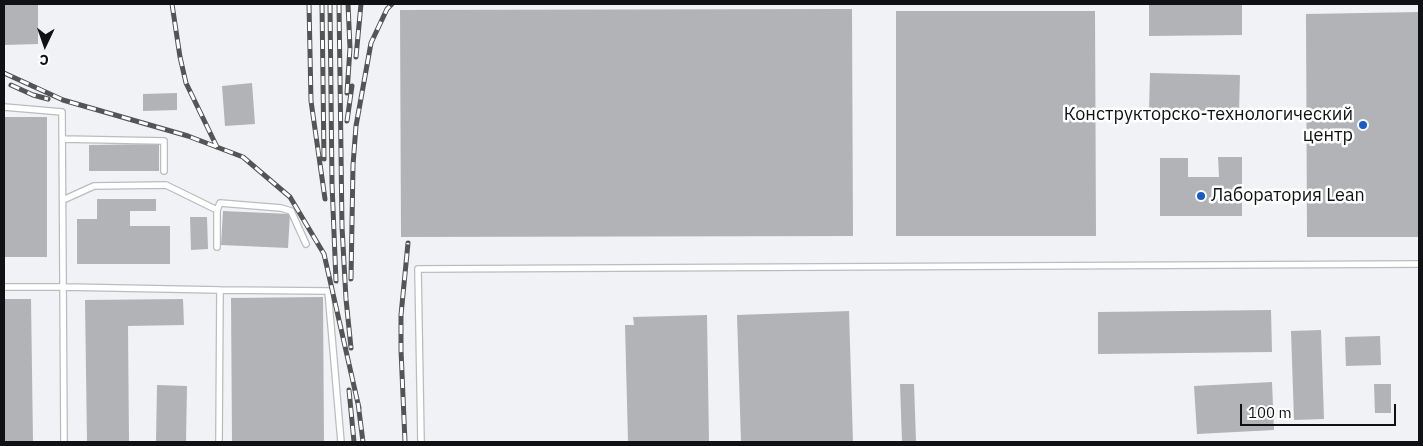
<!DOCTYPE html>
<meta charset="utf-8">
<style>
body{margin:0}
#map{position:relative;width:1423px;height:446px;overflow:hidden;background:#f1f2f6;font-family:"IBM Plex Sans",sans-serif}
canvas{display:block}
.frame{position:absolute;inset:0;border:5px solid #101112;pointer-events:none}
.north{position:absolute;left:20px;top:20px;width:50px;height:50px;-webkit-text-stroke:4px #fff;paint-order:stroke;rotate:183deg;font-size:14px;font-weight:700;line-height:20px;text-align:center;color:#101112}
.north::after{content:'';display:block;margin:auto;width:18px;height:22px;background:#101112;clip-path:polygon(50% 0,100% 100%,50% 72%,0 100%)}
.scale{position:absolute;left:1240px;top:404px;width:156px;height:22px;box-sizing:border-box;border:2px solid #101112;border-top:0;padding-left:6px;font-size:15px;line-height:18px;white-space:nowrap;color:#101112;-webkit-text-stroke:4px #fff;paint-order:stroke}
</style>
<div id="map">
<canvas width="1423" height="446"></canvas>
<div class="frame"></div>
<div class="north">С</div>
<div class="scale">100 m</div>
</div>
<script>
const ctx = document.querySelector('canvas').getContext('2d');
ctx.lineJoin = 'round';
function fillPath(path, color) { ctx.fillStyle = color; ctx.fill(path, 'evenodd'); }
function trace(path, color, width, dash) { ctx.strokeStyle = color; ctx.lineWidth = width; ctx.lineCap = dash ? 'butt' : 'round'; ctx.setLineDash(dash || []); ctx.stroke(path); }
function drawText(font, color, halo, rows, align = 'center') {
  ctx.font = font + ' "IBM Plex Sans",sans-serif'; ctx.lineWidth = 5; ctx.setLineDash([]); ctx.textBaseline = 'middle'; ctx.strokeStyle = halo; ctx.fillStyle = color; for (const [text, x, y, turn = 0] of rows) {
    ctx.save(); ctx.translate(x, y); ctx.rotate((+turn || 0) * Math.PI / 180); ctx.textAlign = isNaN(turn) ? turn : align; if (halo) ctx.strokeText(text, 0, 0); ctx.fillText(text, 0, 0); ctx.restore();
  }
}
fillPath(new Path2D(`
 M4 4H38V44L4 45Z
 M1149 4H1242V35L1149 36Z
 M852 9 853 236 401 237 400 10Z
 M896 11H1095L1096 236H896Z
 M1419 12V237H1307L1306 14Z
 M1150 73 1240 75 1239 112 1149 111Z
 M252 83 255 124 225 126 222 86Z
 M177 93V110L143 111V94Z
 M4 117H47V257H4Z
 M159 144V171H89V145Z
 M1218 157H1242V216H1160V158H1188V177H1219Z
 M97 199H156V211H130V226H170V264H77V219H97Z
 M223 211 290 214 288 248 221 245Z
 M190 217H207L208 249 191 250Z
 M323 297 324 442H232L231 298Z
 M4 299H31L33 442H4Z
 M183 299 184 325 128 326 129 442H87L85 300Z
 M1271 310 1272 352 1098 354V312Z
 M849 311 853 442H741L737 315Z
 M707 315 709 442H628L625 325H634L633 317Z
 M1321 330 1324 419 1294 420 1291 331Z
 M1380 336 1381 365 1346 366 1345 337Z
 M1272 382 1274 430 1197 434 1194 386Z
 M900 384H914L916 441 902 442Z
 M1374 384H1391V413H1375Z
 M157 385 187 386 186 442H156Z`), '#b2b3b6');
const service = new Path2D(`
 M4 107 62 112 64 442
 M62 139 164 141V171
 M63 200 94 186 166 185 217 210V247
 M217 210 220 203 281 208 291 211 306 244
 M4 287H64L220 290
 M219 442 220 290 328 291 341 442
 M421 442 418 269 1419 264`);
trace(service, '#bbbcbf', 8);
trace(service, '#fff', 5.5);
const rail = new Path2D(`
 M172 4 180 57 186 83 217 147
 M309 4 311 101 325 199
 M322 4 324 159
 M330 4 332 184 336 281
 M339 4 342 227 346 299 351 348
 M356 57 361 4
 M4 73 63 100 188 136 243 157 290 197 324 254 359 408
 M11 85 33 95 48 99
 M347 93 350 48 348 4
 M347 121 352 86
 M351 279 353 165 356 126 371 43 387 9 392 4
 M349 390 354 442
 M358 403 363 442
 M405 442 401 350V315L408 243`);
trace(rail, '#535456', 5);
trace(rail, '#fff', 3, [9]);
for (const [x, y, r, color] of [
 [1363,125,5,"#195bc7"],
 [1201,196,5,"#195bc7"]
]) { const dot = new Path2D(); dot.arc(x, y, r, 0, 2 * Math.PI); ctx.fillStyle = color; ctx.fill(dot); trace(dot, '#fff', 2); }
drawText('18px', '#101112', '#fff', [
 ["Конструкторско-технологический",1353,115],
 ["центр",1353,136],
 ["Лаборатория Lean",1211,196,"left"]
], 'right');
</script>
